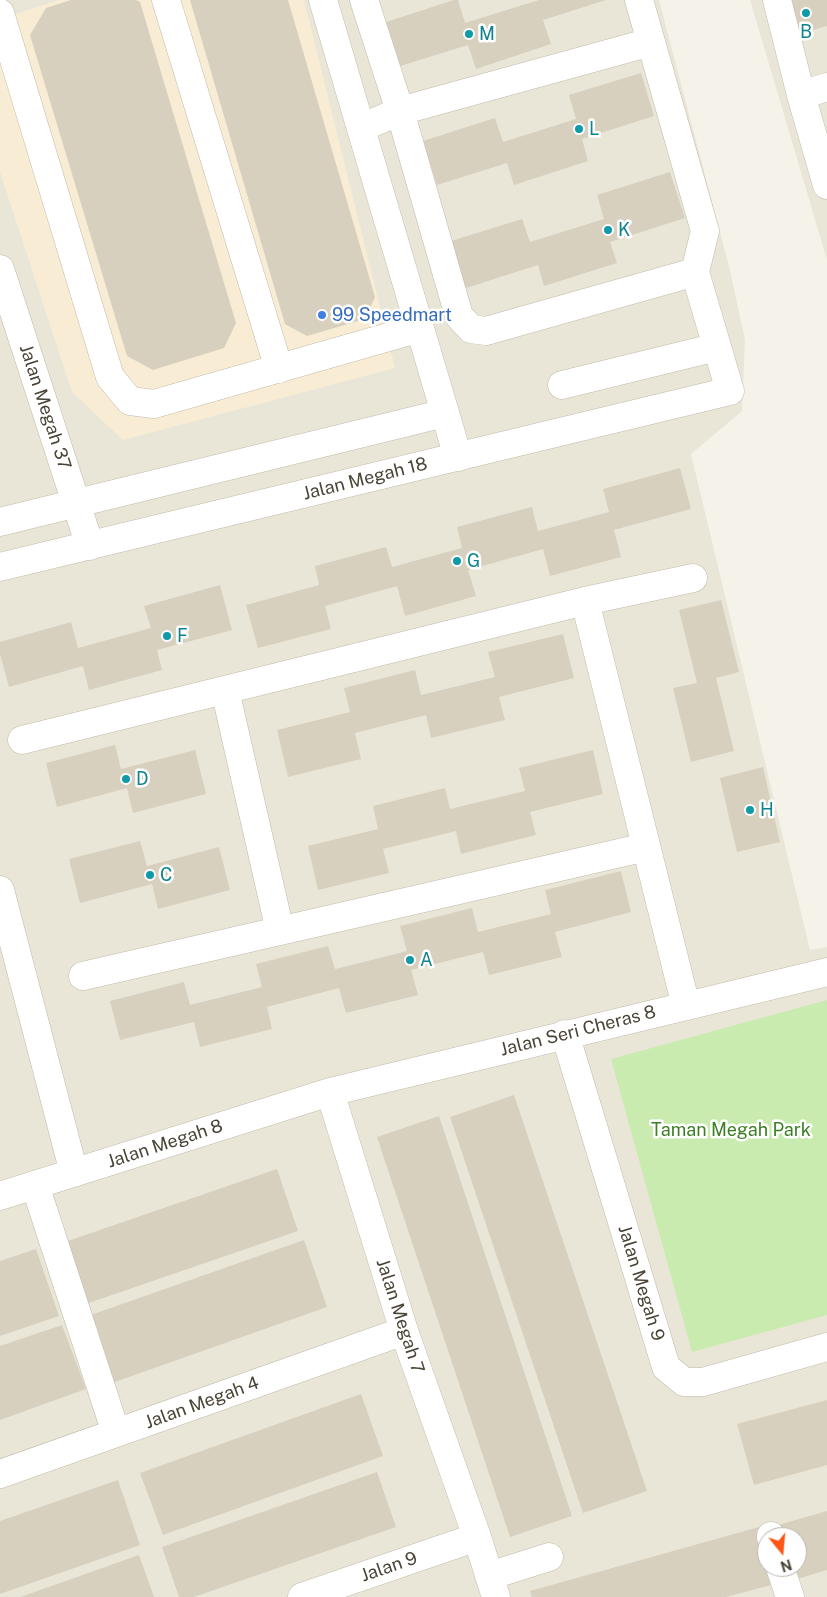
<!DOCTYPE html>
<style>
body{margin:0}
#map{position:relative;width:827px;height:1597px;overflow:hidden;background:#f5f3e9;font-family:"Public Sans",sans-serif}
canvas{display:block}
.north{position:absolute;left:757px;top:1527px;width:50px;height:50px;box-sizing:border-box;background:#fff;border:1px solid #b7b4af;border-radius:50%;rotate:163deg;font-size:14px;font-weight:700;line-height:20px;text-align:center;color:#4a4437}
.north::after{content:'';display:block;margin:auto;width:18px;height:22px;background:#ff5516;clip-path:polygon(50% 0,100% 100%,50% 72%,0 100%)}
</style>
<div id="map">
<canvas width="827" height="1597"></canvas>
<div class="north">N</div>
</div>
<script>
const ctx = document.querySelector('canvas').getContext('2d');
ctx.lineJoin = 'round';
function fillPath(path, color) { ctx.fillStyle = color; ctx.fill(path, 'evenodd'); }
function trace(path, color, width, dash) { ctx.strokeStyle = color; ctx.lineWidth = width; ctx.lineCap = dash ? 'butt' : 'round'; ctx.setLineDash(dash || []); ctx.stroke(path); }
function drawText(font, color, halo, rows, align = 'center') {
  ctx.font = font + ' "Public Sans",sans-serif'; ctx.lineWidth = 5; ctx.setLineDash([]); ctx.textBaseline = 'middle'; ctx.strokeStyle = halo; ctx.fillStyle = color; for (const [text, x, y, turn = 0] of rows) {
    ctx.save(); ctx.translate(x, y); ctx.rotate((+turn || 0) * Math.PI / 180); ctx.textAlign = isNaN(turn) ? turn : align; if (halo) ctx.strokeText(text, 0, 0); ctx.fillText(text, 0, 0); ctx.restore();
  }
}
fillPath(new Path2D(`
 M0 0H659L730 270 745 340 742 411 691 454 810 950 827 947V1597H0ZM767 1537H797V1567H767Z
 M750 0H827V260Z`), '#e9e6d7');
fillPath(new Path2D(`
 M59 0H304L395 368 123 440 72 392 0 172V19Z`), '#f8edd4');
fillPath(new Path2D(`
 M827 1000V1315L692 1352 611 1059Z`), '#caebb0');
fillPath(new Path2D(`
 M71 0H136L140 2 236 323 224 348 153 370 127 356 30 35 46 8Z
 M190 0H288L375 297 365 319 307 336 285 324Z
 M454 0H458L465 23 539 0H606L543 20 551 44 476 69 468 45 400 66 386 22Z
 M782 0H827V26L792 36Z
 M641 73 654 116 582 139 588 161 514 185 507 163 437 185 423 141 495 118 503 142 576 119 569 95Z
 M670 172 685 218 610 242 617 263 544 286 538 265 466 288 451 241 522 219 530 242 604 219 597 195Z
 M680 468 691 509 614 530 621 557 550 576 543 549 468 570 476 596 405 616 397 586 325 606 331 629 258 648 246 605 319 585 315 566 386 547 392 567 462 548 457 527 532 507 538 531 609 512 603 489Z
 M220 585 232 630 157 650 162 670 89 690 83 666 9 687 0 654V642L71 622 78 648 151 628 144 606Z
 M721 600 739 672 716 678 734 751 691 762 673 688 697 683 679 610Z
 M563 634 574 678 499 697 505 720 431 738 426 715 355 733 361 759 288 777 277 730 350 712 344 688 415 670 421 695 495 677 488 652Z
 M115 745 121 769 195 750 206 794 133 813 127 788 57 807 46 763Z
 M593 750 603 794 530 812 536 835 461 854 456 831 383 849 389 873 318 890 308 846 378 829 373 806 445 788 450 809 525 791 519 768Z
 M763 767 780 842 737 852 720 778Z
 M140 841 147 866 219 847 230 890 158 909 152 884 80 903 69 859Z
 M621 871 631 912 555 932 562 957 489 975 483 952 411 970 418 995 346 1013 339 988 267 1007 272 1029 200 1047 194 1022 120 1040 110 1001 184 982 190 1005 262 987 256 964 328 946 335 969 407 951 400 926 472 908 478 932 551 914 545 890Z
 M514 1095 647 1491 583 1513 450 1117Z
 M439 1116 572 1516 510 1537 377 1137Z
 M277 1169 298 1231 83 1305 62 1243Z
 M304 1240 327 1307 112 1383 88 1316Z
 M36 1249 59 1316 0 1336V1261Z
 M62 1325 86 1389 0 1420V1346Z
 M361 1394 383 1456 163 1535 140 1473Z
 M827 1400V1465L754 1485 737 1424Z
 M377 1472 396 1527 194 1597H179L162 1547Z
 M118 1480 140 1545 0 1594V1521Z
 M827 1511V1570L794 1580 790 1567H797V1537H781L778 1525Z
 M759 1527 767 1557V1567L775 1584 726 1597H532L530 1591Z
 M139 1555 154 1597H20L29 1594Z`), '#d8d0be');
const minor = new Path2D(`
 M166 0 279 369
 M323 0 458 457
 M364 0 400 111 459 316 471 329 486 331 695 272 705 231 639 0
 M777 0 801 95 827 185
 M0 13 110 377 130 401 154 404 420 328
 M801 95 827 87
 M361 128 400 111 651 42
 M0 269 90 546
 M562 385 717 347
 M0 522 445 413
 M0 567 730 391 695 272
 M585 601 686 1006
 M225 690 280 931
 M22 740 585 601 693 578
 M0 890 74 1173
 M83 976 646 847
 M565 1034 666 1367 684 1382H703L827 1347
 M330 1092 404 1331 477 1537 496 1597
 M35 1185 116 1433
 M0 1196 330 1092 827 972
 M0 1474 404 1331
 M771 1536V1537
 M780 1567 790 1597
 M489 1576 549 1557
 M302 1597 477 1537`);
trace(minor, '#c1bcab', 29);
trace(minor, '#fff', 28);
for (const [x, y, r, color] of [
 [806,13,5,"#0f9aa8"],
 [469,34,5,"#0f9aa8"],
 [579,129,5,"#0f9aa8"],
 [608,230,5,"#0f9aa8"],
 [322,315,5,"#3f7fe0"],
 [457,561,5,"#0f9aa8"],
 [167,636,5,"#0f9aa8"],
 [126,779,5,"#0f9aa8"],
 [750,810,5,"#0f9aa8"],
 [150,875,5,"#0f9aa8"],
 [410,960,5,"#0f9aa8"]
]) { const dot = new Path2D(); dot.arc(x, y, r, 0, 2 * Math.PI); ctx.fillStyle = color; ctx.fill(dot); trace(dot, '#fff', 2); }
drawText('18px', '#0d838f', '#fff', [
 ["B",806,32,"center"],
 ["M",479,34],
 ["L",589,129],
 ["K",618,230],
 ["G",467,561],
 ["F",177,636],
 ["D",136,779],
 ["H",760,810],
 ["C",160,875],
 ["A",420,960]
], 'left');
drawText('18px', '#366cbe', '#fff', [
 ["99 Speedmart",332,315]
], 'left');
drawText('18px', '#4a4437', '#fff', [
 ["Jalan Megah 37",45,407,72],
 ["Jalan Megah 18",365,479,-14],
 ["Jalan Seri Cheras 8",578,1031,-14],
 ["Jalan Megah 8",165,1144,-18],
 ["Jalan Megah 9",641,1283,73],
 ["Jalan Megah 7",400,1316,72],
 ["Jalan Megah 4",202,1403,-20],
 ["Jalan 9",389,1567,-19]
]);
drawText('18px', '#3d7f26', '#fff', [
 ["Taman Megah Park",731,1130]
]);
</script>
